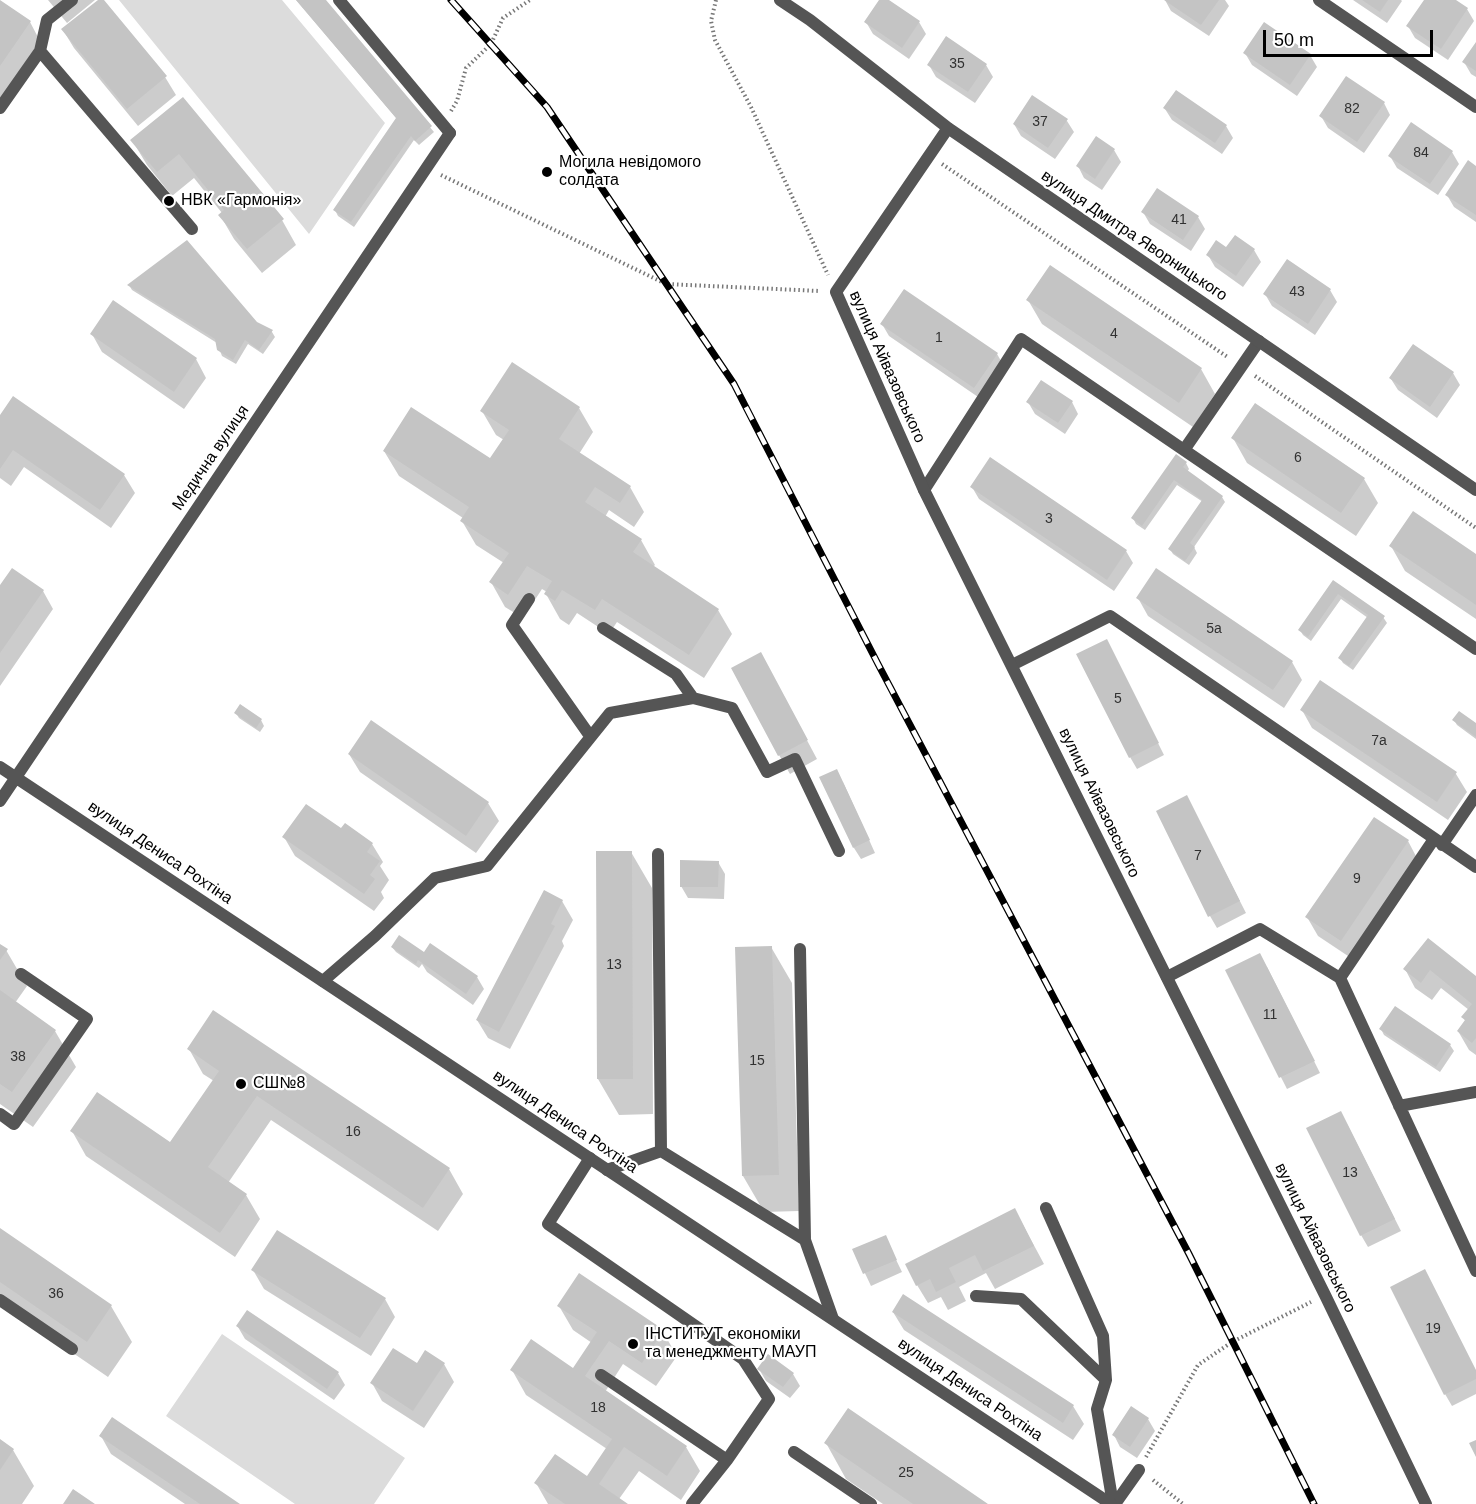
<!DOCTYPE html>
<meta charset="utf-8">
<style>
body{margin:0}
#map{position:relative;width:1476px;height:1504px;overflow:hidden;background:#fff;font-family:Helvetica,sans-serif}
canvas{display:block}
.scale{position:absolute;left:1263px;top:30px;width:170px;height:27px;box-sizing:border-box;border:3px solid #000;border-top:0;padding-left:8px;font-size:18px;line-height:21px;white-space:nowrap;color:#000;-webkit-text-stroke:4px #fff;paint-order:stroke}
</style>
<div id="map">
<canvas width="1476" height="1504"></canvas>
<div class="scale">50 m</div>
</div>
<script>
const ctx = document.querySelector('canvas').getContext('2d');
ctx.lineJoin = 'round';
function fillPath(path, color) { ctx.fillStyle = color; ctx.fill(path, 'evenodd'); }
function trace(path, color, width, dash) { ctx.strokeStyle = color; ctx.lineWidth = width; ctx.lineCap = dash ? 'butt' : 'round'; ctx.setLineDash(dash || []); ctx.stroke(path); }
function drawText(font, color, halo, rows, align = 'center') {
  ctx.font = font + ' Helvetica,sans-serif'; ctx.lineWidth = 4.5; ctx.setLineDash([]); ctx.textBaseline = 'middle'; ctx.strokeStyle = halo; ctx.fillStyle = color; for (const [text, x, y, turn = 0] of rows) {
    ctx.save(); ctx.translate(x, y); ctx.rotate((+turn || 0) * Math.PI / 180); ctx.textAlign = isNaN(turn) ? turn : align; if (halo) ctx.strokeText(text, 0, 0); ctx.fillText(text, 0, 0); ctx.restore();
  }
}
fillPath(new Path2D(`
 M119 0H282L385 123 309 234Z
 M222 1334 405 1458 374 1504H295L166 1416Z`), '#dcdcdc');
fillPath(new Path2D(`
 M48 0H95L67 23Z
 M100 0H102L165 77 176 95 138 126 74 48 63 30Z
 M296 0H324L434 132 419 145 414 140 354 227 338 216 335 210 397 119Z
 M881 0H887L919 22 926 34 909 59 873 34 866 22Z
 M1165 0H1225L1229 6 1209 36 1171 11Z
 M1353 0H1401L1402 1 1387 23Z
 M1425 0H1453L1467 9 1474 21 1448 60 1415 38 1408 26Z
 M0 2 30 22 40 41 0 99Z
 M1476 44V77L1471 74 1464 62Z
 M1245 53 1310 55 1317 67 1297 96 1252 65Z
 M929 65H986L993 77 975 103 936 77Z
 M183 99 282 220 296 245 262 273 234 239 220 215 222 213 194 178 172 196 147 165 132 140Z
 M1384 103 1390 115 1364 153 1328 128 1321 116Z
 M1165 109 1226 126 1233 138 1222 154 1172 120Z
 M1067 121 1074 132 1055 159 1021 136 1014 124Z
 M1114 150 1121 162 1102 190 1084 178 1078 166Z
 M1452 152 1459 164 1438 195 1397 168 1390 156Z
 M1476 167V222L1454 207 1447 195Z
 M1158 190 1198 217 1205 229 1191 251 1150 224 1143 212Z
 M1254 250 1261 262 1243 287 1215 267 1208 255Z
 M1050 267 1201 369 1215 394 1193 427 1042 324 1028 300Z
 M129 285 256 323 272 332 275 337 263 354 248 344 236 364 222 356 217 343 132 290Z
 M1330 290 1337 302 1315 335 1272 306 1265 294Z
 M882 324 997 354 1004 366 981 399 889 336Z
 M92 334 196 359 206 378 184 409 102 352Z
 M1453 373 1460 385 1437 418 1398 390 1391 379Z
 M1028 402H1072L1078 414 1065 434 1035 414Z
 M579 408 593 432 579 454 630 487 644 512 634 527 609 510 605 517 641 540 655 565 653 567 718 610 732 634 704 678 617 622 609 634 577 613 569 625 560 619 546 594 547 592 542 589 523 618 505 607 491 582 504 563 476 545 462 521 463 518 399 476 384 451 491 460 504 440 496 435 482 411Z
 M0 417 124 475 135 493 111 528 24 467 11 486 0 478Z
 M1233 438 1364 479 1378 503 1356 536 1247 463Z
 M1176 456 1186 463 1189 469 1187 472 1222 497 1225 502 1194 547 1197 553 1189 565 1173 554 1170 549 1203 502 1177 485 1145 530 1136 524 1133 518Z
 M972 487 1126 551 1133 563 1114 591 979 499Z
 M1391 546 1476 556V619L1405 571Z
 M1334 582 1383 617 1387 623 1353 670 1343 663 1340 658 1368 618 1341 599 1311 641 1303 635 1300 630Z
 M0 588 43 591 53 609 0 686Z
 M1138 598 1292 662 1302 680 1284 708 1148 616Z
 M1113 653 1164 755 1137 769 1130 757Z
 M771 673 817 759 790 774 779 755Z
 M1302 710 1456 774 1467 792 1448 820 1312 728Z
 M236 713 261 720 264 726 260 732 239 718Z
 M1454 720 1476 725V739L1457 725Z
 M349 754 488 803 499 821 476 853 360 772Z
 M843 782 875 853 861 859 854 848Z
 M1193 809 1246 913 1217 928 1210 916Z
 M341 830 372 844 383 862 380 866 389 880 381 892 384 898 374 911 295 856 284 837Z
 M1408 841 1418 860 1351 958 1318 936 1307 917Z
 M631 852 652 888 653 1114 619 1115 598 1079Z
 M718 862 725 874 724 899 688 898 681 886Z
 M562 901 573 920 562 941 564 946 510 1049 488 1038 477 1020Z
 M1428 940 1476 978V1055L1469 1050 1458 1031 1466 1022 1463 1017 1469 1010 1441 988 1432 1000 1415 988 1405 969Z
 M430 945 477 977 484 989 473 1005 427 972 422 964 419 968 396 952 392 947 424 954Z
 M0 946 6 950 27 986 15 1003 55 1031 76 1067 33 1127 0 1104Z
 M771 947 792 983 799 1211 764 1212 743 1176Z
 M1267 967 1320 1073 1287 1089 1227 971Z
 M1395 1008 1450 1045 1454 1051 1440 1072 1384 1035 1381 1029Z
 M189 1049 449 1169 463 1194 438 1231 271 1120 228 1183 246 1195 260 1219 235 1257 86 1156 72 1131 171 1144 214 1081 203 1074Z
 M1347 1124 1401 1231 1368 1247 1361 1235Z
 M1015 1210 1044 1264 995 1289 986 1273 959 1287 966 1301 948 1310 941 1297 928 1303 917 1285Z
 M0 1230 111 1306 132 1342 108 1377 0 1303Z
 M885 1237 902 1272 871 1286 854 1250Z
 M253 1270 385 1299 395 1317 371 1356 264 1289Z
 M580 1275 663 1332 677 1356 656 1386 623 1364 605 1392 686 1447 700 1471 681 1500 639 1471 619 1499 626 1504H548L536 1483 587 1478 607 1449 526 1395 512 1370H573L592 1343 573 1330 559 1306Z
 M893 1312 1073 1406 1084 1424 1073 1440 904 1330Z
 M238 1327 338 1373 345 1385 334 1400 245 1339Z
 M444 1364 454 1382 424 1428 382 1401 372 1383 417 1365Z
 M759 1369 793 1374 800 1386 790 1398 766 1381Z
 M1476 1372V1394L1452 1406 1445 1394Z
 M1148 1419 1155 1431 1137 1458 1120 1447 1114 1435Z
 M101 1436 237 1504H185L111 1454Z
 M0 1441 13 1450 34 1486 22 1504H0Z
 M826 1443 985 1504H883L846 1479Z`), '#0003');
fillPath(new Path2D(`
 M0 0 31 21 0 66Z
 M98 0H104L167 76 127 109 61 29Z
 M296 0H326L432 126 415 141 411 136 351 222 333 210 396 118Z
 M879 0H889L920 21 902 48 864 22Z
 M1164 0H1219L1201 25Z
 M1362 0H1388L1380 12Z
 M1424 0H1456L1468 8 1441 49 1406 26Z
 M1264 22 1311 54 1290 85 1243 53Z
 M946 36 987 64 968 92 927 65Z
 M1476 42V71L1462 62Z
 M1346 76 1385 102 1357 142 1319 116Z
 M1176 90 1227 125 1215 143 1163 108Z
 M1032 95 1068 119 1048 148 1013 124Z
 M183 97 284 219 247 249 218 215 224 210 179 154 157 172 130 140Z
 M1411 122 1453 151 1430 184 1388 156Z
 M1096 136 1115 149 1095 179 1076 166Z
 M1468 160 1476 166V215L1445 195Z
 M1157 188 1199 216 1183 240 1141 212Z
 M1235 235 1255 249 1236 276 1206 255 1216 240 1226 247Z
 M187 240 257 322 273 330 259 350 245 340 233 360 217 350 215 339 127 285Z
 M1287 259 1331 289 1308 324 1263 294Z
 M1050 265 1202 368 1179 403 1026 300Z
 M904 289 998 353 974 388 880 324Z
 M113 300 197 358 174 392 90 334Z
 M1413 344 1454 372 1430 407 1389 378Z
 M512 362 580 407 559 439 631 486 620 503 595 487 585 502 642 539 633 552 719 609 689 655 602 599 595 610 562 590 555 601 544 594 552 581 527 566 508 595 489 582 509 553 460 521 469 507 383 451 411 407 490 458 509 430 480 411Z
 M1041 380 1073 401 1058 423 1026 402Z
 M13 396 125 474 100 510 13 450 0 469V415Z
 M1255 403 1365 478 1341 513 1231 438Z
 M1176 454 1187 462 1183 467 1223 496 1190 543 1195 547 1185 561 1168 549 1202 500 1174 480 1142 526 1131 518Z
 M990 457 1127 550 1107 580 970 487Z
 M1413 511 1476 554V605L1389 546Z
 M12 568 44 590 0 653V585Z
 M1156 568 1293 661 1273 690 1136 598Z
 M1333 580 1385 616 1349 666 1338 658 1368 615 1338 594 1308 637 1298 630Z
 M1107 639 1159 743 1129 758 1076 654Z
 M761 652 808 740 778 756 731 668Z
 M1320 680 1457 772 1437 802 1300 710Z
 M240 704 262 719 256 728 234 713Z
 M1459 711 1476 723V737L1452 720Z
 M371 720 489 802 466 836 348 754Z
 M837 769 870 840 853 848 819 777Z
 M1187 795 1240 901 1208 917 1156 811Z
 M306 804 341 828 345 823 373 843 367 852 380 861 370 875 375 879 364 894 282 837Z
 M1374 817 1409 840 1341 941 1305 917Z
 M596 851H632L633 1079H597Z
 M680 860 719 861 718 887H680Z
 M544 890 563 900 551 924 555 926 499 1032 476 1020Z
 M399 935 424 952 430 943 478 976 466 994 418 960 416 964 391 947Z
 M1428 938 1476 976V1038L1472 1043 1457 1031 1465 1020 1461 1017 1472 1004 1430 970 1421 983 1403 969Z
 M0 944 8 949 0 960Z
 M772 946 779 1175 742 1176 735 947Z
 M1260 953 1315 1061 1279 1078 1225 970Z
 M0 990 56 1030 12 1092 0 1084Z
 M1395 1006 1451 1044 1436 1067 1379 1029Z
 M213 1010 450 1168 423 1208 257 1096 208 1167 247 1194 220 1233 70 1131 97 1092 170 1142 219 1071 187 1049Z
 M1341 1111 1395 1219 1360 1236 1306 1128Z
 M1015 1208 1034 1246 983 1271 975 1255 949 1268 956 1282 936 1292 930 1279 916 1286 905 1264Z
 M0 1228 112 1305 87 1342 0 1282Z
 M277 1230 386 1298 360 1338 251 1270Z
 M886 1235 897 1260 863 1274 852 1249Z
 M1425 1269 1476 1370V1379L1444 1395 1390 1287Z
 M579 1273 664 1330 642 1363 609 1341 585 1376 687 1446 667 1476 624 1447 599 1484 628 1504H565L534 1483 555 1454 587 1476 612 1439 510 1370 531 1339 573 1368 597 1332 557 1306Z
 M903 1294 1074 1405 1063 1423 892 1312Z
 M247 1310 339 1372 327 1389 236 1326Z
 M393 1348 417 1363 425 1350 445 1363 413 1411 370 1383Z
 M768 1354 794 1373 783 1387 757 1369Z
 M1131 1406 1149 1418 1130 1447 1112 1435Z
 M848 1408 988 1504H913L824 1443Z
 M112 1417 240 1504H200L99 1436Z
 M0 1439 14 1449 0 1470Z
 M1476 1440V1457L1469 1443Z
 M73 1489 95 1504H63Z`), '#c4c4c4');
trace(new Path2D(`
 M716 0 711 21 715 40 751 107 828 275
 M451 111 457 101 466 68 491 44 503 18 530 0
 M942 164 1229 358
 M441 175 666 284 820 291
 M1255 376 1476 528
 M1146 1457 1198 1365 1232 1342 1311 1302
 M1153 1480 1183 1504`), '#777', 4, [1.5, 3]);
trace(new Path2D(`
 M339 0 450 133
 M40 51 47 20 72 0
 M0 108 40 51 192 229
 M1184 450 1259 341
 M924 490 1021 339 1476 649
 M529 599 512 625 590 736
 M603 628 676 674 693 698
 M1012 665 1110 616 1476 867
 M1442 845 1476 795
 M800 949 805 1240 833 1319
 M1167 977 1260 929 1340 978 1476 1271
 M1340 978 1434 839
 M323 981 375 936 435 878 487 866 610 713 693 698 732 708 767 772 795 759 839 851
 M1399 1106 1476 1092
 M0 1114 14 1124 87 1019 21 974
 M661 1151 805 1240
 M590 1158 548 1224 743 1359 769 1399 727 1460 692 1504
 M607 1170 661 1151 658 854
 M1046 1208 1103 1336 1106 1380
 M976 1296 1021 1299 1106 1380 1097 1409 1113 1504
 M0 1300 72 1349
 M601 1375 727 1460
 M794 1452 871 1504
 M1115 1504 1139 1470`), '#555', 12);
trace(new Path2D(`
 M780 0 810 20 948 128 1476 490
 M1319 0 1476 107
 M948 128 836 292 924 490 1325 1295 1426 1504
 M0 767 1111 1504
 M0 801 450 133`), '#555', 12);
const rail = new Path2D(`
 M451 0 547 107 734 384 878 664 1189 1254 1314 1504`);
trace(rail, '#000', 7);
trace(rail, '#fff', 4.5, [14]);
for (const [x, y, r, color] of [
 [547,172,6,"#000"],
 [169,201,6,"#000"],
 [241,1084,6,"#000"],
 [633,1344,6,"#000"]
]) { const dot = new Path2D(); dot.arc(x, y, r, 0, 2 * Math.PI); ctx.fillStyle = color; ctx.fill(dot); trace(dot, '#fff', 2); }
drawText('14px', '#313131', null, [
 ["35",957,64],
 ["82",1352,109],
 ["37",1040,122],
 ["84",1421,153],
 ["41",1179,220],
 ["43",1297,292],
 ["4",1114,334],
 ["1",939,338],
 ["6",1298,458],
 ["3",1049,519],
 ["5а",1214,629],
 ["5",1118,699],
 ["7а",1379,741],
 ["7",1198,856],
 ["9",1357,879],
 ["13",614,965],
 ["11",1270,1015],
 ["38",18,1057],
 ["15",757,1061],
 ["16",353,1132],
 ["13",1350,1173],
 ["36",56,1294],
 ["19",1433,1329],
 ["18",598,1408],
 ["25",906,1473]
]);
drawText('16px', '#000', '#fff', [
 ["Могила невідомого",559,163],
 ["солдата",559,181],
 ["НВК «Гармонія»",181,201],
 ["СШ№8",253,1084],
 ["ІНСТИТУТ економіки",645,1335],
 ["та менеджменту МАУП",645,1353]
], 'left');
drawText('16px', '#000', '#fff', [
 ["вулиця Дмитра Яворницького",1134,236,34],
 ["вулиця Айвазовського",887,367,66],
 ["Медична вулиця",211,458,-56],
 ["вулиця Айвазовського",1099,803,64],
 ["вулиця Дениса Рохтіна",160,853,34],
 ["вулиця Дениса Рохтіна",565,1122,34],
 ["вулиця Айвазовського",1315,1238,64],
 ["вулиця Дениса Рохтіна",970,1390,34]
]);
</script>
